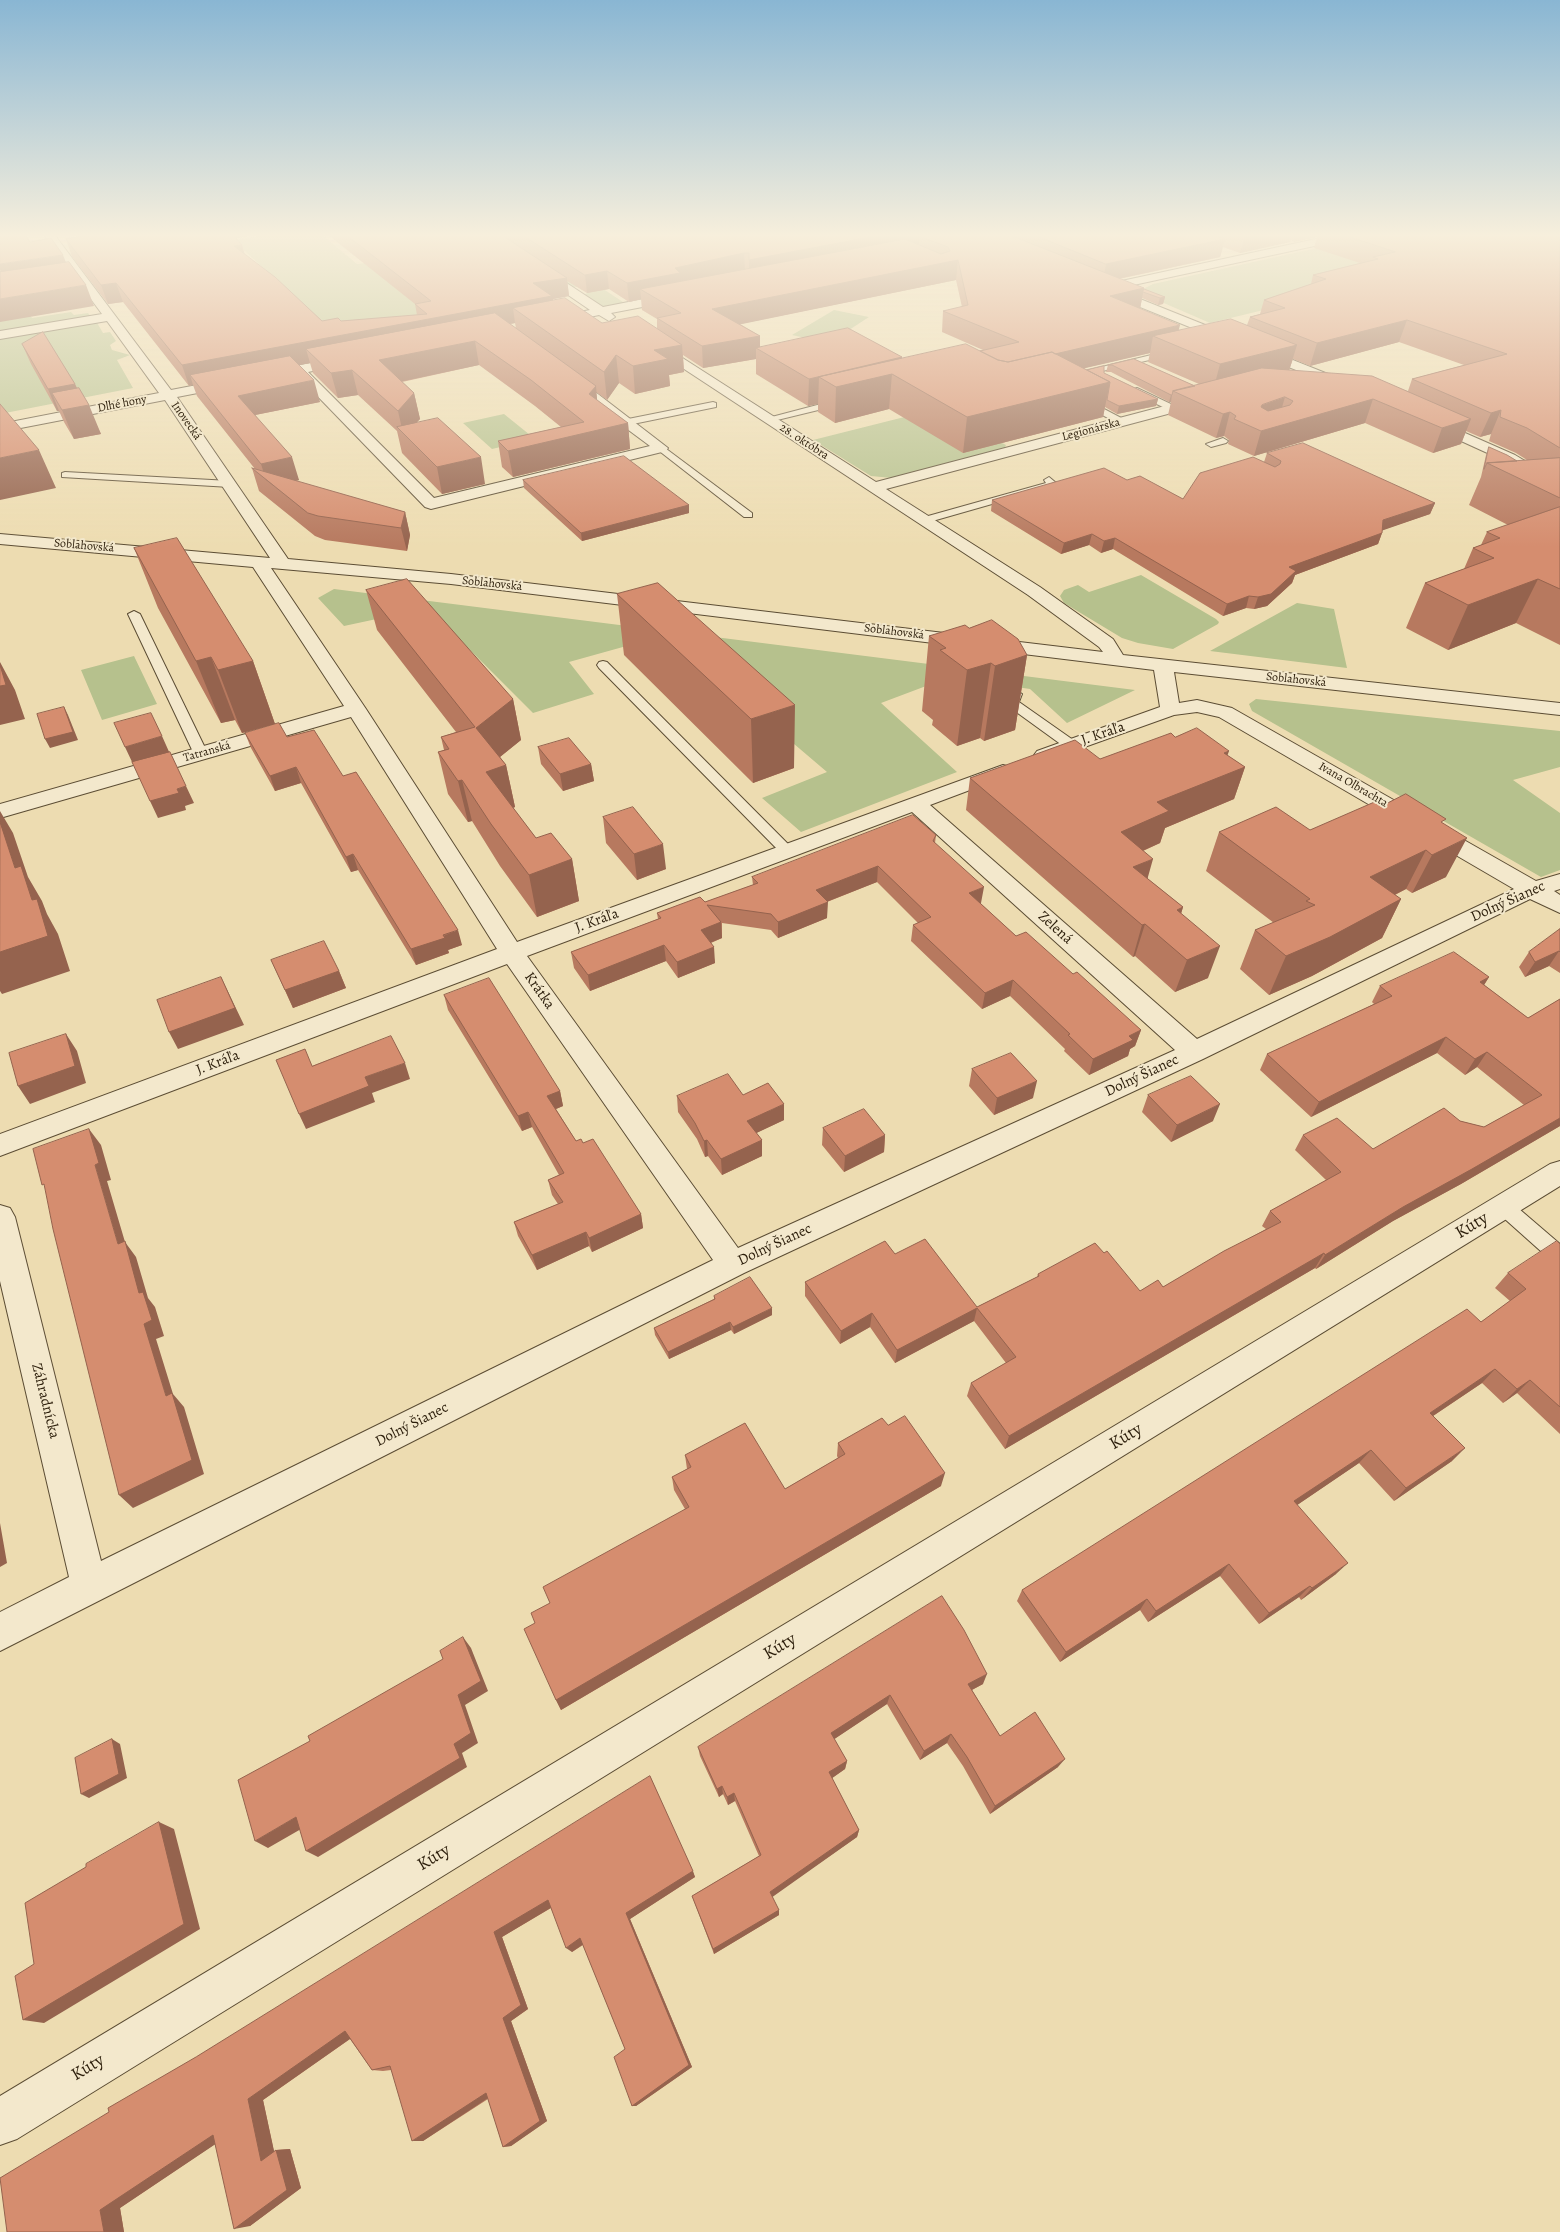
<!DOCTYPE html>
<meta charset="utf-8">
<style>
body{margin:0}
canvas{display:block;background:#eddcb1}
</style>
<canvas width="1560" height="2232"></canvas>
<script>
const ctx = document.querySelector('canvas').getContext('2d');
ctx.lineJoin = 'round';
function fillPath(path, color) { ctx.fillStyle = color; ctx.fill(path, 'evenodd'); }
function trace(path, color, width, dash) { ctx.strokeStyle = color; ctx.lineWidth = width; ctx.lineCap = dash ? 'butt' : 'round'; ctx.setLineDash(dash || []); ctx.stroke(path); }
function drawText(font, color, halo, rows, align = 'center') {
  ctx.font = font + ' Alegreya,serif'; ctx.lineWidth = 4; ctx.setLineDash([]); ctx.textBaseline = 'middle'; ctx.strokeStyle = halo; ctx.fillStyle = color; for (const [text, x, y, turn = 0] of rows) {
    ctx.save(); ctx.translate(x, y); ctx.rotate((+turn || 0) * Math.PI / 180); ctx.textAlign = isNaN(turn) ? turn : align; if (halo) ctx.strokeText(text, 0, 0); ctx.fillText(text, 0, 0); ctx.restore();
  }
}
fillPath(new Path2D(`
 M272 234H321L357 264 388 260 447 325 301 352 286 289 233 240Z
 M1331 245 1402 247 1313 298 1210 323 1143 294 1141 290 1153 284Z
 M561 271 579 273 623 302C605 313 597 306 582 296L589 292 584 287H568Z
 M19 299 32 318 71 312 74 315 88 313 91 317 0 332V302Z
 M834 310 869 317 829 343 792 335Z
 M96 321 103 333 110 332 116 341 110 345 112 350 130 355 117 360 133 388 0 414V337Z
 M976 399 1002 443 1006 445 1004 449 892 478 871 476 813 440Z
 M504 414 535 439 492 449 463 423Z
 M1141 575 1216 619 1219 622 1218 624 1173 649 1138 643 1122 638 1064 603 1060 596 1064 590 1078 585 1089 592Z
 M334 589 1135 690 1067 723 1030 689 950 677 881 703 957 772 801 832 762 798 827 772 666 635 569 662 594 694 533 713 428 608 344 626 318 598Z
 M1297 603 1334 609 1347 668 1210 651Z
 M134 656 157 704 102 720 81 670Z
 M1256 699 1560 731V767L1513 780 1560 813V870L1541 877 1252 711 1249 704Z`), '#b6c18d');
const lane = new Path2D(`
 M1172 350H1175V354L1081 376 1077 373Z
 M1137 388 1175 406 1176 408 1169 410 1134 393V389Z
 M840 399 843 400V404L769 422 764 419Z
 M1085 399 1125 420 1127 422 1119 424 1082 404V400Z
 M713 402 716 403V407L628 425 623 422 628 419Z
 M1223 438 1228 441 1226 443 1211 447 1206 444Z
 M661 445 752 513V517H744L658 450 656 448Z
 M65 472 230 481 235 484 230 487 62 477V473Z
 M1049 477 1055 482V486L929 522 925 523 920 520 921 518 1046 483 1044 480Z
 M134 611 140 614 208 754 206 757H196L194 754 128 614Z
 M603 661 607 662 792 848 794 851 792 854H782L599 668 597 665 599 662Z
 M1016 690 1022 694 1019 702 1076 742 1077 745 1076 748H1066L1008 706 1006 703 1012 691Z
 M1504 1199 1511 1202 1560 1244V1264L1553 1262 1497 1212 1495 1207 1497 1202Z`);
const street = new Path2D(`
 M43 234H54L171 390 347 356 352 357 354 360 352 363 308 372 434 498 650 446 584 397 582 394 584 391H594L668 448 666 451 431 509 425 507 296 374 177 397 288 559 451 574 1103 652 1099 647 1028 595 646 344 648 341H656L876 482 1199 397H1209L1211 400 1209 403 886 489 1040 587 1113 639 1123 655 1560 703V715L1174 672 1179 703 1197 700 1232 708 1536 881 1560 874V889L1554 891 1560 895V913L1530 899 1203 1059 744 1273 0 1651V1612L69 1577 0 1281V1205L10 1208 15 1217 101 1561 713 1260 507 964 0 1156V1134L497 949 351 717 0 818V804L344 706 253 567 0 544V534L270 558 165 400 0 432V424L159 393 107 321 0 339V331L102 314ZM271 568 451 584 1154 670 1160 707 1037 751 1034 755 1037 759 1044 761 1051 759 1174 715 1197 712 1219 717 1514 889 1197 1039 930 805 1010 775 1013 771 1010 767 1003 765 517 942 366 709ZM912 812 1175 1050 738 1248 527 956Z
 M479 234H492L603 307 679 292 685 296 679 300 611 313 615 317 609 321 599 315 552 325 548 324 546 321 548 318 590 310Z
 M1339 234H1361L1356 237 1115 289 1348 382 1350 385 1343 389 1103 292 1097 288 1103 285Z
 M1431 418 1515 455 1560 482V494L1555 492 1505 461 1426 425 1424 422Z
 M1560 1161V1186L17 2139 0 2145V2096L1550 1164Z`);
trace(lane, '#5c4d34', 2);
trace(street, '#5c4d34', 2);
fillPath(lane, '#f3e8cc');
fillPath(street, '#f3e8cc');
fillPath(new Path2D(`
 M90 234H261L236 238 242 245 244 253 322 321H341L417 315 415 304 327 234H1560V645L1516 623 1448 650 1406 628 1425 583 1464 569 1473 548 1481 545 1487 532 1508 525 1469 505 1481 477 1486 455 1489 447 1517 461 1527 460 1516 453 1489 441 1491 434 1480 437 1466 431 1461 444 1433 453 1365 423 1254 456 1228 444 1229 440 1224 436 1216 438 1168 415 1171 402H1169L1111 372H1106L1108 365 1134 359 1195 386 1199 384 1148 362 1150 353 1084 368 1087 370 1104 373 1158 399 1156 406 1117 414 1105 407 1103 417 963 453 889 409 835 423 818 412V404L808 406 756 374V359L703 368 683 355 684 372 669 375 670 386 635 394 619 383 607 400 596 392 597 400 628 423 630 449 513 477 502 467 498 441 561 427 535 406 479 365 402 382 414 393 420 419 416 423 485 484 442 494 402 453 397 431 358 395 338 398 313 373 310 363 298 365 320 402 255 415 299 480 295 481 405 512 410 535 407 551 325 540 315 536 259 491 252 468 255 469 197 396 193 385 189 386 123 302 108 304 72 257 66 239 90 235ZM1317 237 1314 248 1360 263 1313 275 1311 284 1264 300 1260 314 1250 317 1247 325 1179 330 1140 309 1142 298 1158 305 1163 304 1165 297 1119 279 1220 257 1223 247 1240 253 1290 242 1291 240 1294 242ZM956 280 962 307 943 311 942 332 983 350 902 359V357L760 347V336L740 324ZM567 281 587 293 609 289 629 302 641 299 642 310 657 319V329L602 323 553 301V299L569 296ZM515 323 516 328 510 324ZM1399 342 1464 365 1412 379 1408 391 1289 370 1293 359 1310 366Z
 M22 344 75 384 101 434 74 439 64 422 59 411H57L31 364Z
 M1267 453 1435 503 1430 514 1382 530V533L1378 544 1295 575 1292 583 1267 606 1254 609 1246 608 1223 616 1113 549 1101 553 1089 545 1061 554 991 511 992 500 1127 480 1183 499 1264 462Z
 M523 480 689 505V513L582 541 524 488Z
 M134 548 253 661 275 724 242 733 235 720 221 723 158 608Z
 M658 583 794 768 753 783 624 655 617 594Z
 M366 590 513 699 521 740 500 757 506 765 515 807 513 808 536 838 572 859 579 901 537 917 500 866 472 821 468 822 448 794 438 752 444 750 441 737 456 732 377 630Z
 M969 628 1027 655 1015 730 984 741 980 738 957 746 932 725 933 720 922 711 929 636Z
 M245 733 287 737 343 776 462 945 448 950 449 953 416 965 358 870 351 872 301 783 275 791 251 748Z
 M1175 737 1227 755 1245 767 1234 799 1165 828 1160 843 1143 851 1148 879 1183 907 1181 914 1208 978 1175 992 1135 956 1133 957 966 810 970 778 1100 759Z
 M538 747 591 764 594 781 563 791 541 764Z
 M1385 804 1444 824 1446 877 1412 893 1406 889 1395 895 1401 899 1382 938 1312 976 1269 995 1240 969 1255 930 1274 923 1206 871 1219 832 1310 830Z
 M603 817 666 869 637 880 606 843Z
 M936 835 935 843 981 903H980L1016 936 1073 974 1141 1030 1135 1046 1130 1049 1128 1056 1089 1075 1064 1051 1065 1049 1010 996 982 1009 911 941 913 925 918 923 877 882 827 902V918L778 938 771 930 722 923V938L711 943 715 963 678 978 666 961 590 991 574 968 571 952 658 919 657 913 705 902 753 885 752 877Z
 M1560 929V973L1549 966 1525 977 1519 967 1529 952Z
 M271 960 339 971 346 988 293 1008Z
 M1489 977 1484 985 1528 1018 1560 999V1126L1461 1184 1393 1221 1316 1269 1315 1268 1005 1449 967 1396 971 1383 1006 1363 974 1321 895 1363 870 1327 840 1344 805 1296V1282L895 1254 977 1307 1037 1277 1038 1274 1140 1291 1163 1287 1266 1229 1262 1226 1270 1211 1326 1180 1295 1150 1303 1135 1373 1149 1460 1121 1484 1127 1524 1105 1477 1067 1465 1075 1437 1053 1311 1117 1260 1070 1267 1054 1374 1004 1372 1002 1380 986Z
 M444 995 560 1091 563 1106 556 1109 576 1141 583 1143 641 1214 643 1228 592 1252 589 1246 537 1270 518 1236 514 1222 558 1204 552 1195 548 1180 559 1175 532 1127 522 1131 448 1010Z
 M972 1069 1033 1098 994 1115 969 1086Z
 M743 1095 784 1120 756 1133 762 1140V1156L722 1175 708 1156 705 1157 697 1139 678 1112 677 1096Z
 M1148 1095 1213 1121 1171 1142 1142 1112Z
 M823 1128 885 1135 884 1152 844 1172 822 1145Z
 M1560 1244V1434L1517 1393 1503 1403 1482 1383 1433 1416 1452 1461 1394 1501 1359 1463 1297 1505 1336 1574 1301 1600 1299 1597 1259 1624 1220 1576 1148 1622 1140 1610 1060 1662 1017 1601 1022 1590 1481 1322 1510 1301 1495 1288 1508 1273Z
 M714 1296 772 1315 734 1334 731 1330 669 1359 655 1335 654 1328 714 1299Z
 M888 1425 941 1486 561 1710 556 1700 535 1623 685 1509 674 1490 672 1477 687 1469 685 1455 785 1489 838 1458 837 1456 838 1443Z
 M942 1596 983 1684 972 1690 1000 1736 1058 1767 990 1814 963 1766 947 1743 920 1760 887 1704 834 1739 847 1761 845 1769 832 1778 859 1830 857 1837 772 1896 779 1915 714 1954 692 1896 759 1856 735 1801 728 1805 723 1794 719 1797 700 1756 698 1747Z
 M650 1776 695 1877 630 1919 692 2067 636 2106H632L625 2049 583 1945 572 1952 551 1908 502 1937 528 2009 511 2021 547 2121 511 2146 503 2147 488 2099 423 2141 391 2070 383 2071 372 2070 350 2039 263 2100 274 2152 276 2150 290 2149 301 2188 250 2226 215 2144 120 2208 124 2232H7L109 2112Z`), '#b7795f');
fillPath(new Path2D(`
 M224 234H261L226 240Z
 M886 234H965L919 236V246L749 279V260Z
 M1249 234H1292L1290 242 1240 253 1245 235Z
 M1296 234H1318L1317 237 1294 242Z
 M1225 239 1220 257 1103 282 1106 264Z
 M242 245 247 263 234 246Z
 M744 253 745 271 640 289 641 299 629 302 627 283 675 268Z
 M63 255 71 275 6 285 0 270V264Z
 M958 260 956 280 713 330 712 309Z
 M607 271 609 289 587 293 585 275Z
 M567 278 569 296 553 299 555 315 513 308 515 323 319 361 306 349 310 363 197 384 190 375 193 385 189 386 182 365 535 299 533 283Z
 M116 283 123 302 108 304 101 285Z
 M86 285 94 306 0 322V299Z
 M1144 288 1140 309 1110 296Z
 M1165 297 1163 304 1158 305 1160 298Z
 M1407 320 1399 342 1310 366 1317 343Z
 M1180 325 1175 345 1153 336 1150 353 1004 387 1007 364Z
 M760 336V350L756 348V359L703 368 702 346Z
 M475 341 479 365 385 385 379 360Z
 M682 345 684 372 669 375 670 386 635 394 633 366 654 350Z
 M1297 345 1289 371 1213 391 1220 364Z
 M616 355 619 383 607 400 604 372Z
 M902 357 900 379 892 374 889 409 835 423 836 387 819 377 818 404 808 406 809 379Z
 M352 370 358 395 338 398 331 373Z
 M314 380 320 402 245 417 238 396Z
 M1110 382 1103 417 963 453 967 417Z
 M75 384 84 406 52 393 59 411H57L48 389Z
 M596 386 598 411 589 394Z
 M414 393 420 419 405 435 403 433 398 411Z
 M1171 395H1172L1171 402H1169Z
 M1285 397 1278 421 1255 429 1262 405Z
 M1158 399 1156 406 1117 414 1119 406Z
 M1373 399 1365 423 1254 456 1261 431Z
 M89 405 101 434 74 439 62 410Z
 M1501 410 1491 434 1480 437 1491 413Z
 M1230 412 1224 436 1216 438 1223 414Z
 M1471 419 1461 444 1433 453 1442 428Z
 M628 423 630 449 513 477 508 451Z
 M39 450 56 488 0 500V458Z
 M292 457 299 480 274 486 266 480 261 464Z
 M481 457 485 484 442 494 437 467Z
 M1435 503 1430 514 1378 532 1383 520Z
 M689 505V513L582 541 581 533Z
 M405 512 410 535 407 551 401 528Z
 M1382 533 1378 544 1295 575 1292 583 1267 606 1254 609 1258 597 1289 567Z
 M1092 534 1089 545 1061 554 1064 543Z
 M1115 538 1113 549 1101 553 1104 541Z
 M1538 579 1516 623 1448 650 1468 605Z
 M1249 596 1246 608 1223 616 1227 604Z
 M1027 655 1015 730 984 741 995 666Z
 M211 657 235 720 221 723 196 661Z
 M253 661 275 724 242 733 218 670Z
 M0 662 15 690 25 719 0 725Z
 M991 663 980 738 957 746 967 670Z
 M513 699 521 740 485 769 476 728Z
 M795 705 794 768 753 783 751 719Z
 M64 707 68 715 78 740 50 748 45 739Z
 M162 736 170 754 133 764 125 747Z
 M1229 751 1220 777 1245 767 1234 799 1165 828 1160 843 1113 864 1121 832 1157 802 1224 753Z
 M591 764 594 781 563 791 560 774Z
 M506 765 515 807 495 814 486 772Z
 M296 767 301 783 275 791 270 776Z
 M462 780 472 821 468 822 458 781Z
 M186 786 194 803 185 806 186 810 158 818 150 801 177 789Z
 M0 811 13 833 28 877 42 901 47 914 58 934 70 971 2 994 0 991V952L32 900 15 868 0 828Z
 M1467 838 1446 877 1412 893 1432 855Z
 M663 844 666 869 637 880 634 854Z
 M1426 850 1406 889 1352 916 1370 877Z
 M353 854 358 870 351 872 346 857Z
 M572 859 579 901 537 917 529 875Z
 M1153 859 1144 891 1133 867Z
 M878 866 877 882 816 906V890Z
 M984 887 981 903 966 909 969 893Z
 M1401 899 1382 938 1312 976 1269 995 1286 956Z
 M828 902 827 918 778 938V922Z
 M1183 907 1173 939 1177 910Z
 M721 922 722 938 702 946 701 930Z
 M1145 924 1135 956 1133 957 1142 925Z
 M458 930 462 945 448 950 449 953 416 965 411 949Z
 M664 945 666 961 590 991 588 975Z
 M1220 946 1208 978 1175 992 1187 960Z
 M714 947 715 963 678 978 677 962Z
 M1559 951 1549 966 1525 977 1535 962Z
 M339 971 346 988 293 1008 285 990Z
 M221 977 244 1025 178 1049 169 1032Z
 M1489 977 1479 993 1480 982Z
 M1013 980 1010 996 982 1009 985 993Z
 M1141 1030 1135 1046 1130 1049 1128 1056 1089 1075 1093 1059 1129 1036Z
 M66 1034 77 1051 86 1083 30 1104 18 1086Z
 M1446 1037 1437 1053 1311 1117 1319 1102Z
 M1487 1052 1477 1067 1465 1075 1475 1059Z
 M405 1063 410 1079 372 1093 375 1102 306 1129 299 1114 365 1077Z
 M1037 1081 1033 1098 994 1115 997 1098Z
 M560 1091 563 1106 551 1111 547 1096Z
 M784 1104V1120L748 1137 747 1121Z
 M1220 1104 1213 1121 1171 1142 1177 1125Z
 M528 1112 532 1127 522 1131 518 1116Z
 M1560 1118V1126L1461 1184 1393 1221 1316 1269 1325 1255 1403 1207Z
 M89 1129 101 1145 111 1180 107 1181 125 1242 136 1257 148 1298 155 1307 164 1336 156 1339 173 1394 184 1407 204 1474 133 1508 119 1495 166 1396 118 1244 95 1165Z
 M885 1135 884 1152 844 1172 845 1156Z
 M707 1140 708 1156 705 1157 704 1141Z
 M762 1140V1156L722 1175 721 1159Z
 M641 1214 643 1228 592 1252 589 1238Z
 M586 1232 589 1246 537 1270 532 1255Z
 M1324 1253 1315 1268 1005 1449 1009 1436Z
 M772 1308V1315L734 1334 733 1327Z
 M977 1308 974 1321 895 1363 897 1350Z
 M872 1313 870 1327 840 1344 841 1331Z
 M730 1322 731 1330 669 1359 668 1352Z
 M1495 1369 1482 1383 1418 1426 1430 1413Z
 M1530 1380 1517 1393 1503 1403 1517 1389Z
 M1465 1448 1452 1461 1394 1501 1406 1488Z
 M1371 1450 1359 1463 1284 1514 1294 1501Z
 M945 1473 941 1486 561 1710 556 1700Z
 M0 1523 7 1563 0 1567Z
 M1348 1563 1336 1574 1301 1600 1312 1588Z
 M1229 1564 1220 1576 1148 1622 1156 1611Z
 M1310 1586 1299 1597 1259 1624 1269 1613Z
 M1147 1599 1140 1610 1060 1662 1066 1652Z
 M463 1637 471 1648 488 1691 465 1705 478 1743 462 1753 467 1767 318 1857 306 1851 454 1744Z
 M987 1674 983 1684 964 1694 968 1684Z
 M890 1695 887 1704 830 1742 831 1733Z
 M951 1734 947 1743 920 1760 924 1751Z
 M112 1739 120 1744 127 1778 89 1798 81 1794Z
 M1065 1759 1058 1767 990 1814 995 1806Z
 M847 1761 845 1769 828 1781 829 1772Z
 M722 1786 723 1794 719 1797 717 1789Z
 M734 1793 735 1801 728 1805 727 1797Z
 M296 1817 308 1825 268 1848 255 1841Z
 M159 1822 174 1829 200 1929 44 2023 23 2020Z
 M859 1830 857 1837 771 1898 770 1892Z
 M693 1871 695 1877 630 1919 692 2067 636 2106H632L626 1913Z
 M548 1900 554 1906 502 1937 528 2009 511 2021 547 2121 511 2146 503 2147V2018L494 1932Z
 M779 1910V1915L714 1954 713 1949Z
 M580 1938 585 1943 572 1952 566 1948Z
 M345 2031 357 2034 263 2100 276 2160 261 2161 248 2099Z
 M486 2093 494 2094 423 2141H412Z
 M213 2135H229L120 2208 124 2232H104L100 2210Z
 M290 2149 301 2188 250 2226 234 2229 276 2150Z`), '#95634e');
const building = new Path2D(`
 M0 234H25L30 242 51 238 63 255 0 264Z
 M95 234H232L242 245 234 246 275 277 322 321 338 318 341 321 427 314 415 304 431 301 345 234H500L567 278 533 283 552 296 182 365 116 283 101 285 66 239Z
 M521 234H886L749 260V253H744L675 268 680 273 627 283 607 271 585 275Z
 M929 234H1007L1144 288 1110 296 1180 325 1055 354 1052 352 1008 362 998 360 980 351 1019 342 943 311 968 305 958 260 712 309 760 336 702 346 657 318 681 313 640 289 905 239 941 254 950 251 948 247 919 236Z
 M1032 234H1211L1225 239 1106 264Z
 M1341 234H1560V448L1527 428 1500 417 1501 410 1491 413 1412 379 1507 354 1407 320 1317 343 1250 317 1285 308 1264 300 1326 279 1313 275 1378 259 1373 257 1395 252Z
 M69 262 86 285 0 299V272Z
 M1144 289 1165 297 1160 298 1143 292Z
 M565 298 602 323 638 316 682 345 654 350 668 359 633 366 616 355 604 372 513 308Z
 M495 313 596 386 589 394 628 423 508 451 498 441 584 422 531 380 475 341 379 360 414 393 398 411 352 370 331 373 306 349Z
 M1231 319 1297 345 1220 364 1153 336Z
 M848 328 902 357 809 379 756 348Z
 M43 332 75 384 48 389 22 344Z
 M966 344 998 360 1008 362 1052 352 1110 382 967 417 892 374 836 387 819 377Z
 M290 356 314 380 238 396 292 457 261 464 190 375Z
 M1134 359 1195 386 1173 391 1172 395H1171L1112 365H1108Z
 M1104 366V373L1158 399 1119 406 1107 400 1110 382 1087 370Z
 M1262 368 1372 376 1471 419 1442 428 1373 399 1261 431 1234 419 1236 416 1230 412 1223 414 1173 391ZM1285 397 1293 401 1290 405 1268 411 1261 407 1262 405Z
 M79 388 89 405 62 410 52 393Z
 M0 404 39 450 0 458Z
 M438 418 481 457 437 467 397 427Z
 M1303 443 1435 503 1383 520 1382 533 1289 567 1296 571 1271 594 1258 597 1249 596 1227 604 1115 538 1104 541 1092 534 1064 543 992 500 1104 468 1127 480 1140 476 1183 499 1200 473 1253 457 1275 467 1280 464 1281 461 1267 453Z
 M1489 447 1507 455 1517 461 1487 463 1484 469Z
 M624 456 689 505 581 533 523 480Z
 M1560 458V498L1487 463Z
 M252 468 405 512 401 528 318 516 308 513Z
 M1560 507V589L1538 579 1468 605 1425 583 1494 558 1473 548 1500 538 1487 532Z
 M177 538 253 661 218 670 211 657 196 661 134 548Z
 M407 579 513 699 476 728 506 765 486 772 536 838 551 833 572 859 529 875 491 824 462 780 458 781 438 752 449 749 441 737 475 727 366 590Z
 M658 583 795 705 751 719 617 594Z
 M992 620 1018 639 1027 655 995 666 991 663 967 670 940 650 946 648 929 636 965 625 969 628Z
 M0 665 6 685 0 686Z
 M64 707 73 732 45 739 37 714Z
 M151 713 162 736 125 747 114 723Z
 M279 723 287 737 314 730 343 776 356 772 458 930 443 935 445 938 411 949 353 854 346 857 296 767 270 776 245 733Z
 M1197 728 1229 751 1224 753 1245 767 1157 802 1169 811 1121 832 1153 859 1133 867 1183 907 1177 910 1220 946 1187 960 1145 924 1142 925 970 778 1075 740 1100 759 1171 733 1175 737Z
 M569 738 591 764 560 774 538 747Z
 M170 752 186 786 177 789 179 793 150 801 132 762Z
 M1406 794 1446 819 1441 822 1467 838 1432 855 1426 850 1370 877 1401 899 1330 937 1286 956 1255 930 1315 905 1306 901 1310 899 1219 832 1276 807 1310 830 1379 800 1385 804Z
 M633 807 663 844 634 854 603 817Z
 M913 815 936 835 933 841 984 887 969 893 1016 936 1026 932 1073 974 1077 972 1141 1030 1129 1036 1133 1040 1093 1059 1068 1035 1070 1034 1013 980 985 993 913 925 931 917 878 866 816 890 828 902 778 922 771 914 707 905 721 922 701 930 714 947 677 962 664 945 588 975 571 952 661 918 657 913 700 897 705 902 758 883 752 877Z
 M0 822 15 868 21 866 32 900 37 899 48 936 0 952Z
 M1560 929V952L1559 951 1535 962 1529 952Z
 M324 941 339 971 285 990 271 960Z
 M1454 952 1489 977 1480 982 1528 1018 1560 999V1118L1472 1169 1403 1207 1325 1255 1324 1253 1009 1436 971 1383 1016 1357 977 1308 897 1350 872 1313 841 1331 805 1282 885 1241 895 1254 925 1239 977 1307 1039 1276 1038 1274 1095 1243 1104 1253 1107 1251 1140 1291 1158 1280 1163 1287 1224 1251 1281 1222 1270 1211 1341 1172 1303 1135 1337 1118 1373 1149 1444 1108 1460 1121 1484 1127 1542 1095 1487 1052 1475 1059 1446 1037 1319 1102 1267 1054 1392 996 1380 986Z
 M221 977 235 1008 169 1032 157 1000Z
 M489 978 560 1091 547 1096 576 1141 581 1139 583 1143 593 1139 641 1214 589 1238 586 1232 532 1255 514 1222 563 1202 548 1180 564 1173 528 1112 518 1116 444 995Z
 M66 1034 75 1066 18 1086 9 1053Z
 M391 1036 405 1063 365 1077 369 1086 299 1114 276 1060 305 1049 312 1066Z
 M1011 1053 1037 1081 997 1098 972 1069Z
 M728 1074 743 1095 768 1083 784 1104 747 1121 762 1140 721 1159 707 1140 704 1141 695 1123 677 1096Z
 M1191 1076 1220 1104 1177 1125 1148 1095Z
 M864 1109 885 1135 845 1156 823 1128Z
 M89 1129 99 1163 95 1165 118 1244 125 1241 139 1293 143 1292 152 1320 144 1324 166 1396 172 1393 192 1460 119 1495 53 1229 44 1184 42 1185 33 1149Z
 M1557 1241 1560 1244V1407L1530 1380 1517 1389 1495 1369 1430 1413 1465 1448 1406 1488 1371 1450 1294 1501 1348 1563 1312 1588 1310 1586 1269 1613 1229 1564 1156 1611 1147 1599 1066 1652 1022 1590 1467 1309 1481 1322 1526 1289 1508 1273Z
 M750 1277 772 1308 733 1327 730 1322 668 1352 654 1328 715 1299 714 1296Z
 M905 1416 945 1473 556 1700 524 1629 535 1623 531 1613 550 1603 543 1587 689 1507 672 1477 691 1467 685 1455 745 1423 785 1489 845 1454 838 1443 882 1418 888 1425Z
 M942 1596 964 1630 987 1674 968 1684 1000 1736 1035 1712 1065 1759 995 1806 967 1757 951 1734 924 1751 890 1695 831 1733 847 1761 829 1772 859 1830 770 1892 779 1910 713 1949 692 1896 761 1855 734 1793 727 1797 722 1786 717 1789 698 1747Z
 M463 1637 481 1681 458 1695 471 1733 454 1744 460 1758 306 1851 296 1817 255 1841 238 1780 310 1741 308 1736 443 1659 440 1651Z
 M112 1739 119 1774 81 1794 75 1758Z
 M650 1776 693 1871 626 1913 689 2065 632 2106 614 2057 625 2049 580 1938 566 1948 548 1900 494 1932 521 2005 503 2018 540 2121 503 2147 486 2093 412 2141 390 2066 372 2070 345 2031 248 2099 261 2161 276 2150 287 2190 234 2229 213 2135 100 2210 104 2232H7L0 2178 109 2112 108 2108 196 2057Z
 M159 1822 184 1924 23 2020 15 1976 34 1964 25 1903 86 1867V1864Z`);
fillPath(building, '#d58d6f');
trace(building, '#95634e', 1);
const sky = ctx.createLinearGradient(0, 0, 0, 547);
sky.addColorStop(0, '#89b6d3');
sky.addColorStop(0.43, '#f7efdc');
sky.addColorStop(1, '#f7efdc00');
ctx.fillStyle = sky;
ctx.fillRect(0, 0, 1560, 547);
drawText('12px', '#2b1d0a', '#f3e8cc', [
 ["Dlhé hony",122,404,-11],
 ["Inovecká",186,421,55],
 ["Legionárska",1091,430,-15],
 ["28. októbra",804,442,33],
 ["Soblahovská",84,546,5],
 ["Soblahovská",492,584,6],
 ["Soblahovská",894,632,7],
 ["Soblahovská",1296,680,6],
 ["Tatranská",207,752,-16],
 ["Ivana Olbrachta",1353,785,30]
]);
drawText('15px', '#2b1d0a', '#f3e8cc', [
 ["J. Kráľa",1103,734,-19],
 ["Dolný Šianec",1508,902,-24],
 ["J. Kráľa",597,921,-20],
 ["Zelená",1055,928,42],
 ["Krátka",539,991,55],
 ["J. Kráľa",218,1063,-21],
 ["Dolný Šianec",1142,1076,-25],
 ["Dolný Šianec",775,1245,-25],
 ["Záhradnícka",45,1401,76],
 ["Dolný Šianec",412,1425,-27]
]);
drawText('18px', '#2b1d0a', '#f3e8cc', [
 ["Kúty",1472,1226,-31],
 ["Kúty",1126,1437,-31],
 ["Kúty",780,1647,-31],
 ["Kúty",434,1858,-31],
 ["Kúty",88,2068,-31]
]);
</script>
